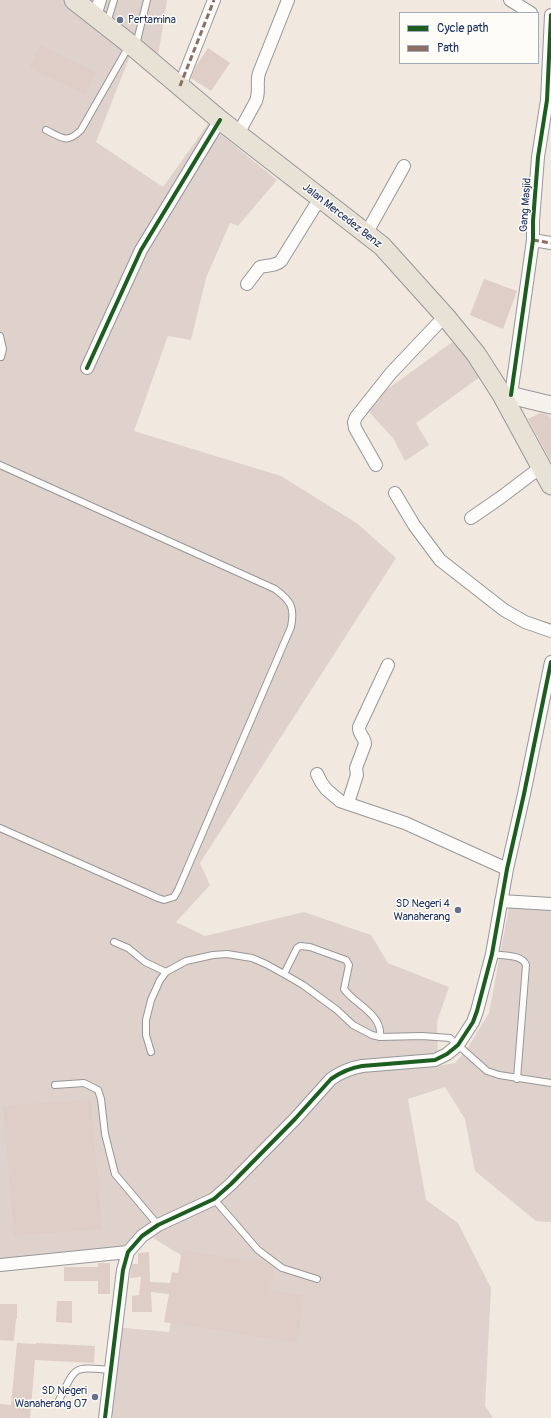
<!DOCTYPE html>
<style>
body{margin:0}
#map{position:relative;width:551px;height:1418px;overflow:hidden;background:#f1e9df;font-family:Pangolin,sans-serif}
canvas{display:block}
.legend{position:absolute;left:399px;top:12px;width:140px;height:52px;box-sizing:border-box;background:#fdfcf7;border:1px solid #a3aaba;margin:0;padding:5px 7px;list-style:none;font-size:12px;color:#1b2f5e}
.legend li{display:flex;align-items:center;gap:8px;height:20px}
.legend b{width:20px;border:1px solid #a3aaba}
</style>
<div id="map">
<canvas width="551" height="1418"></canvas>
<ul class="legend">
<li><b style="height:5px;background:#1b5e20"></b>Cycle path</li>
<li><b style="height:5px;background:#8d6e63"></b>Path</li>
</ul>
</div>
<script>
const ctx = document.querySelector('canvas').getContext('2d');
ctx.lineJoin = 'round';
function fillPath(path, color) { ctx.fillStyle = color; ctx.fill(path, 'evenodd'); }
function trace(path, color, width, dash) { ctx.strokeStyle = color; ctx.lineWidth = width; ctx.lineCap = dash ? 'butt' : 'round'; ctx.setLineDash(dash || []); ctx.stroke(path); }
function drawText(font, color, halo, rows, align = 'center') {
  ctx.font = font + ' Pangolin,sans-serif'; ctx.lineWidth = 3; ctx.setLineDash([]); ctx.textBaseline = 'middle'; ctx.strokeStyle = halo; ctx.fillStyle = color; for (const [text, x, y, turn = 0] of rows) {
    ctx.save(); ctx.translate(x, y); ctx.rotate((+turn || 0) * Math.PI / 180); ctx.textAlign = isNaN(turn) ? turn : align; if (halo) ctx.strokeText(text, 0, 0); ctx.fillText(text, 0, 0); ctx.restore();
  }
}
fillPath(new Path2D(`
 M0 0H167L155 75 130 56 96 142 163 187 208 124 277 180 238 226 230 223 206 278 191 340 168 336 134 431 281 476 358 524 396 558 200 863 210 885 176 922 205 936 304 912 371 935 388 963 449 987 437 1022 438 1066 455 1063 467 1049 489 1013 510 902 551 905V1222L536 1221 475 1171 465 1119 445 1087 408 1099 426 1200 458 1223 491 1288 485 1406 493 1418H101L114 1327 169 1332 184 1257 153 1238 125 1251 0 1265Z
 M455 340 480 377 416 423 429 445 405 461 393 438 369 412 385 391Z`), '#dfd2cc');
fillPath(new Path2D(`
 M40 45 96 72 86 95 29 68Z
 M208 48 230 63 211 91 191 78 196 66Z
 M484 279 517 291 503 329 470 315Z
 M540 413 548 415 551 419V462L528 419Z
 M91 1099 102 1229 14 1236 3 1106Z
 M182 1250 268 1263 274 1268 270 1290 304 1295 297 1343 164 1322 169 1294 151 1292 152 1312H132V1296L139 1295 141 1277 130 1278 132 1264H138V1253L149 1252 150 1282 170 1283 172 1272 178 1273Z
 M98 1263H110V1294H98V1281H64V1267H98Z
 M57 1301H72V1323L56 1322Z
 M0 1304H17V1319H16L14 1341 0 1340Z
 M17 1343 36 1344V1343L95 1346 94 1363 35 1360 30 1418H0V1404L11 1405Z`), '#dfcdc8');
const lane = new Path2D(`
 M107 23 114 0
 M136 45 147 0
 M46 130C62 138 67 144 81 130L129 46
 M0 336 3 349 1 357
 M0 465 275 589C291 601 295 607 291 627L178 890 174 897 164 900 158 898 0 828
 M114 942 128 948 145 962 166 972
 M492 954C502 956 522 954 526 965L517 1079
 M284 974 297 948 300 946 310 947 346 960 349 965 344 989C354 1004 383 1014 380 1037
 M151 1052 146 1035V1020L151 1000 160 980 166 972 186 961 213 955 227 954 252 958 266 964 284 974 303 985 337 1010 353 1025 372 1035 380 1037 422 1036 450 1038 487 1071 499 1075 551 1083
 M55 1085 84 1083 98 1090 101 1099 105 1134 115 1174 158 1225
 M214 1199 258 1250 282 1268 317 1279
 M59 1400C77 1365 72 1367 111 1370`);
const street = new Path2D(`
 M510 0 531 13
 M95 16 100 0
 M180 86 214 0
 M238 134 256 101C260 91 256 82 259 73L288 0
 M366 234 404 166
 M533 240 551 243
 M247 284 260 267C268 265 276 266 281 261L320 198
 M87 368 141 250 220 120
 M511 395 533 240V221L538 157 547 100 551 15
 M376 465 355 428 354 422 356 417 391 373 445 316
 M395 493 414 525 440 560 504 610 525 622 551 631
 M471 518 500 498 541 467
 M317 774 321 782 326 789 340 801 405 823 507 869
 M348 803 357 775 356 768 365 744C365 737 358 734 359 727L388 665
 M501 901 551 904
 M0 1265 128 1252
 M105 1418 123 1270 128 1252 142 1236 158 1225 214 1199 231 1184 295 1119 331 1079C341 1072 350 1068 362 1066L435 1060 447 1054 458 1045 473 1022 477 1011 492 954 507 869 524 794 551 662`);
const secondary = new Path2D(`
 M501 393 551 405`);
const primary = new Path2D(`
 M74 0 130 44 220 120 382 246 445 316 476 354 501 393 551 485`);
trace(lane, '#979699', 8);
trace(street, '#979699', 14);
trace(secondary, '#979699', 19);
trace(primary, '#979699', 21);
trace(lane, '#fdfcfa', 6);
trace(street, '#fdfcfa', 12);
trace(secondary, '#f5f2ec', 17);
trace(primary, '#e8e2d6', 19);
trace(new Path2D(`
 M180 86 214 0
 M533 240 551 243`), '#8d6e63', 3, [6, 3]);
trace(new Path2D(`
 M87 368 141 250 220 120
 M511 395 533 240V221L538 157 547 100 551 15
 M105 1418 123 1270 128 1252 142 1236 158 1225 214 1199 231 1184 295 1119 331 1079C341 1072 350 1068 362 1066L435 1060 447 1054 458 1045 473 1022 477 1011 492 954 507 869 524 794 551 662`), '#1b5e20', 4);
for (const [x, y, r, color] of [
 [120,20,4,"#66708b"],
 [458,910,4,"#66708b"],
 [95,1397,4,"#66708b"]
]) { const dot = new Path2D(); dot.arc(x, y, r, 0, 2 * Math.PI); ctx.fillStyle = color; ctx.fill(dot); trace(dot, '#fdfcf7', 1.5); }
drawText('11px', '#1b2f5e', '#fdfcf7', [
 ["Pertamina",128,20,"left"],
 ["SD Negeri 4",450,904],
 ["Wanaherang",450,917],
 ["SD Negeri",87,1391],
 ["Wanaherang 07",87,1404]
], 'right');
drawText('11px', '#1b2f5e', '#fdfcf7', [
 ["Gang Masjid",526,205,-86],
 ["Jalan Mercedez Benz",342,216,38]
]);
</script>
